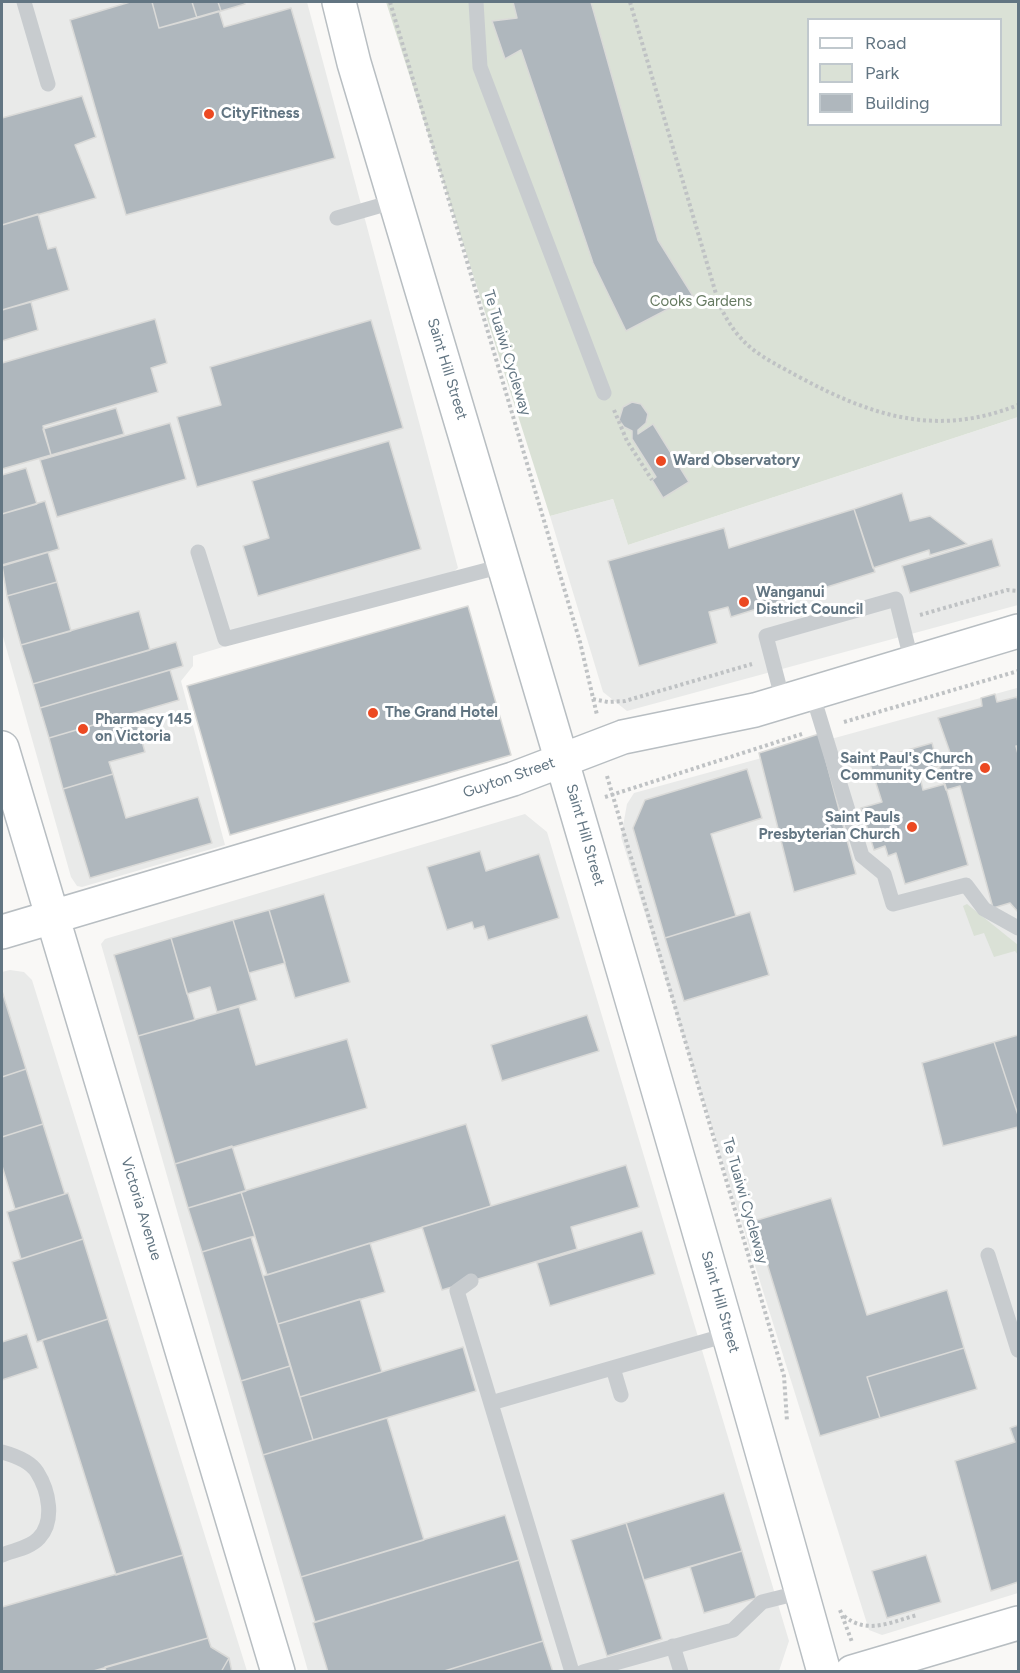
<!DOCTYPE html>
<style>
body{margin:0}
#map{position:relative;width:1020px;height:1673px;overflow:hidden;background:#f9f8f6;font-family:Figtree,sans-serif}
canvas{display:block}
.frame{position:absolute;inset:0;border:3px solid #627582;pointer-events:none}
.legend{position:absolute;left:807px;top:18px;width:195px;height:108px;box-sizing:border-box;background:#fff;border:2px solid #c0c8cd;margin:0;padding:8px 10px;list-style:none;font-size:18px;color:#627582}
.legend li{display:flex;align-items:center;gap:12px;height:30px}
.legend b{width:30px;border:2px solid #c0c8cd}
</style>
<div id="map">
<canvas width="1020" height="1673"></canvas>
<div class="frame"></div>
<ul class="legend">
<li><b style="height:8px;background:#fff"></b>Road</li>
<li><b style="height:16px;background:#dae1d6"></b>Park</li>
<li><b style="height:16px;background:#afb7bd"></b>Building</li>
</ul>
</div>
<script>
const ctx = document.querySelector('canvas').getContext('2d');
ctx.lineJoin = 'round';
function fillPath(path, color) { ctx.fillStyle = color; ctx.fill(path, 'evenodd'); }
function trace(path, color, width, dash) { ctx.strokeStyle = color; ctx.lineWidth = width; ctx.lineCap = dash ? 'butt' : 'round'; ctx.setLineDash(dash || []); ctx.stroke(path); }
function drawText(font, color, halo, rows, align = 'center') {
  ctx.font = font + ' Figtree,sans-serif'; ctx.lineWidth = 6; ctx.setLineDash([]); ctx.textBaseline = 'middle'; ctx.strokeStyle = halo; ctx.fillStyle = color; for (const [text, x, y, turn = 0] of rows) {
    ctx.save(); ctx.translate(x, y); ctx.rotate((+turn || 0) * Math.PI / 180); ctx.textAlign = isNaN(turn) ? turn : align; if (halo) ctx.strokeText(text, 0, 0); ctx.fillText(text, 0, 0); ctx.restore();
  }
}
fillPath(new Path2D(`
 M2 2H307L458 568 442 581 193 656V666L181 681 225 845 82 887 77 886 71 877 2 633Z
 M1018 417V605L627 711 603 692 550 516 613 499 628 545Z
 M1017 688 1018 1593 882 1635 869 1630 621 837 627 804 634 793Z
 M525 814 547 832 789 1641 779 1671H308L101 944 105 939Z
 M10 970 24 972 32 980 247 1671 2 1672V972Z`), '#e9eae9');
fillPath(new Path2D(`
 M386 2H1018V417L628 545 613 499 550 516ZM808 20H1000V124H808Z
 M967 904 1018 945V955L1015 951 994 957 984 933 974 936 963 906Z`), '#dae1d6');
const building = new Path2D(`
 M130 2H152L159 28 219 11 224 27 291 8 335 158 126 215 70 20Z
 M152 2H192L197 18 159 28Z
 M192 2H218L221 11 197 18Z
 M218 2H244L245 4 221 11Z
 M513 2H591L658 240 693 296 626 331 593 263 521 50 505 59 492 21 517 18Z
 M82 96 96 137 75 145 96 198 2 225V118Z
 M38 214 48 249 56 247 69 290 2 310V225Z
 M31 302 38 330 2 341V310Z
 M155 319 167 363 151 368 158 392 43 426 51 455 2 469V363Z
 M371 320 403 428 197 487 177 417 221 405 210 367Z
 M632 402 641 404 648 414 646 423 638 430V434L653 424 689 482 663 498 652 480 656 477 632 439V431L624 427 619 420 623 407Z
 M116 408 124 434 51 455 43 429Z
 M170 423 186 479 57 517 40 460Z
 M389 441 421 549 258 596 243 546 269 538 252 481Z
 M26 468 37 504 2 514V475Z
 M902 493 910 521 930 516 967 544 930 555 929 550 873 568 854 509Z
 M45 501 59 549 2 566V514Z
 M854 509 875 572 731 617 728 607 709 612 717 643 639 666 608 561 724 528 729 548Z
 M992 539 1000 566 910 593 902 566Z
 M48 552 57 582 7 596 2 565Z
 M57 582 71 631 21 645 7 596Z
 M468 606 511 755 230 835 187 686Z
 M139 611 150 650 33 684 21 645Z
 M176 642 183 666 40 708 33 684Z
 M170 670 179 700 49 738 40 708Z
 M995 694 997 702 1017 697 1018 702V746H1016L1018 754V912L1010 903 993 908 960 786 946 790 939 769 942 764 953 761 938 718 982 706 981 698Z
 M134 713 145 752 109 762 113 774 63 789 49 738Z
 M819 734 856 874 794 892 759 753Z
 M932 743 938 766 919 772 923 790 945 784 968 865 905 884 896 853 888 856 885 846 874 850 861 808 882 802 869 761Z
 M747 769 762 818 711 834 736 916 665 938 633 828 645 800Z
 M113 774 126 818 198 797 212 843 90 878 63 789Z
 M480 851 486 871 539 854 559 918 488 940 484 926 474 929 472 922 447 930 427 867Z
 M324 894 350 982 295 998 269 910Z
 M269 910 285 963 249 973 233 920Z
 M750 912 769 975 684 1001 665 938Z
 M233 920 257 1000 217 1012 210 987 187 994 171 938Z
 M171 938 195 1020 138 1036 114 955Z
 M2 991 26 1069 2 1077Z
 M239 1007 256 1065 347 1039 367 1108 175 1164 138 1036Z
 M587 1015 599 1051 502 1081 491 1045Z
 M1018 1035V1115L994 1042Z
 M994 1042 1018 1115V1127L943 1146 922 1063Z
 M26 1069 43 1124 2 1137V1077Z
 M43 1124 65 1194 15 1209 2 1166V1137Z
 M466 1124 491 1206 267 1275 241 1192Z
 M232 1146 246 1191 188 1208 175 1164Z
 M626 1165 639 1207 571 1227 577 1249 442 1290 422 1227Z
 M241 1192 255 1236 202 1252 188 1208Z
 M68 1193 83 1239 21 1259 7 1212Z
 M831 1198 867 1315 947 1290 964 1348 867 1377 880 1418 820 1436 754 1221Z
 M642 1231 655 1274 550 1306 537 1263Z
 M251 1237 290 1366 241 1381 202 1252Z
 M83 1239 108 1319 37 1342 12 1262Z
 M370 1243 385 1292 278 1324 263 1276Z
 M360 1299 382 1372 300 1397 278 1324Z
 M108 1319 183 1555 116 1575 42 1340Z
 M27 1334 38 1368 2 1380V1342Z
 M463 1347 476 1391 313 1440 300 1397Z
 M964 1348 977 1389 880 1418 867 1377Z
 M290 1366 313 1440 263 1455 241 1381Z
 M387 1418 424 1540 301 1577 263 1455Z
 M1018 1425V1582L991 1591 955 1461 1015 1442 1010 1428Z
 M724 1493 742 1551 644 1580 626 1523Z
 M505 1515 519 1560 315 1622 301 1577Z
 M626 1523 662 1639 607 1656 571 1540Z
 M742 1551 756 1598 704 1613 690 1567Z
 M183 1555 208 1638 90 1672H2V1607Z
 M926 1555 941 1602 887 1618 872 1571Z
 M519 1560 543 1641 441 1672H328L313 1623Z
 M208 1638 211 1647 229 1658 221 1672H106L105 1667Z
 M543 1641 553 1672H441Z
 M229 1658 232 1672H221Z`);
fillPath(building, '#afb7bd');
trace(building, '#dadad8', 1.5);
const secondary = new Path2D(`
 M339 2 354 63C514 598 674 1133 824 1672
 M2 748 278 1672
 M2 932 439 802 513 779 623 737 755 710 1018 631
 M852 1672 1018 1623`);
trace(secondary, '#b8bec2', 36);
trace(new Path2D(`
 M390 2 580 642 597 715
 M630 2 719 304C740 348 759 355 801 378 874 417 938 437 1018 405
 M614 410 627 441 652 480
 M920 615 1007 590 1018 591
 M593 699 608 702 625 701 752 664
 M844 722 1018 671
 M607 776 784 1376 787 1421
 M605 797 802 734
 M840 1610 852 1642
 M844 1616C867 1635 891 1622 917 1615`), '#bfc2c4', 4, [3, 3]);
trace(new Path2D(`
 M24 2 48 84
 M476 2 480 67 604 393
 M337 218 396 201
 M198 552 225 639 506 565
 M812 693 862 856 884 874 893 904 966 885 984 909 1018 928
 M783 701 766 636 896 599 912 663
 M988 1255 1018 1350
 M471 1281 457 1291 572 1672
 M613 1368 621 1395
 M491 1403 730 1334
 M2 1452C13 1455 30 1461 37 1472 49 1491 55 1521 39 1538 30 1548 14 1550 2 1555
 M673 1646 681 1672
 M583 1672 733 1630 762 1602 802 1592`), '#c8cccf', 15);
trace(secondary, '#fff', 33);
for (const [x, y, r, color] of [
 [209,114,6,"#ec4922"],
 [661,461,6,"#ec4922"],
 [744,602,6,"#ec4922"],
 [373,713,6,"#ec4922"],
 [83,729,6,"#ec4922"],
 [985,768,6,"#ec4922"],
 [912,827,6,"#ec4922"]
]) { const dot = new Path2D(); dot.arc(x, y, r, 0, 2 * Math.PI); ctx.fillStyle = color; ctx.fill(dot); trace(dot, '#fff', 2); }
drawText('bold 15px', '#627582', '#fff', [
 ["CityFitness",221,114],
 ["Ward Observatory",673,461],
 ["Wanganui",756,593],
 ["District Council",756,610],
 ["The Grand Hotel",385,713],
 ["Pharmacy 145",95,720],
 ["on Victoria",95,737],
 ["Saint Paul's Church",973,759,"right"],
 ["Community Centre",973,776,"right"],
 ["Saint Pauls",900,818,"right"],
 ["Presbyterian Church",900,835,"right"]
], 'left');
drawText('15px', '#667a61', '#fff', [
 ["Cooks Gardens",701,302]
]);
drawText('15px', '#627582', '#fff', [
 ["Te Tuaiwi Cycleway",507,353,73],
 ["Saint Hill Street",447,369,73],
 ["Guyton Street",509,778,-19],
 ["Saint Hill Street",585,835,74],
 ["Te Tuaiwi Cycleway",745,1201,74],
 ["Victoria Avenue",141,1209,73],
 ["Saint Hill Street",720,1302,74]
]);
</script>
